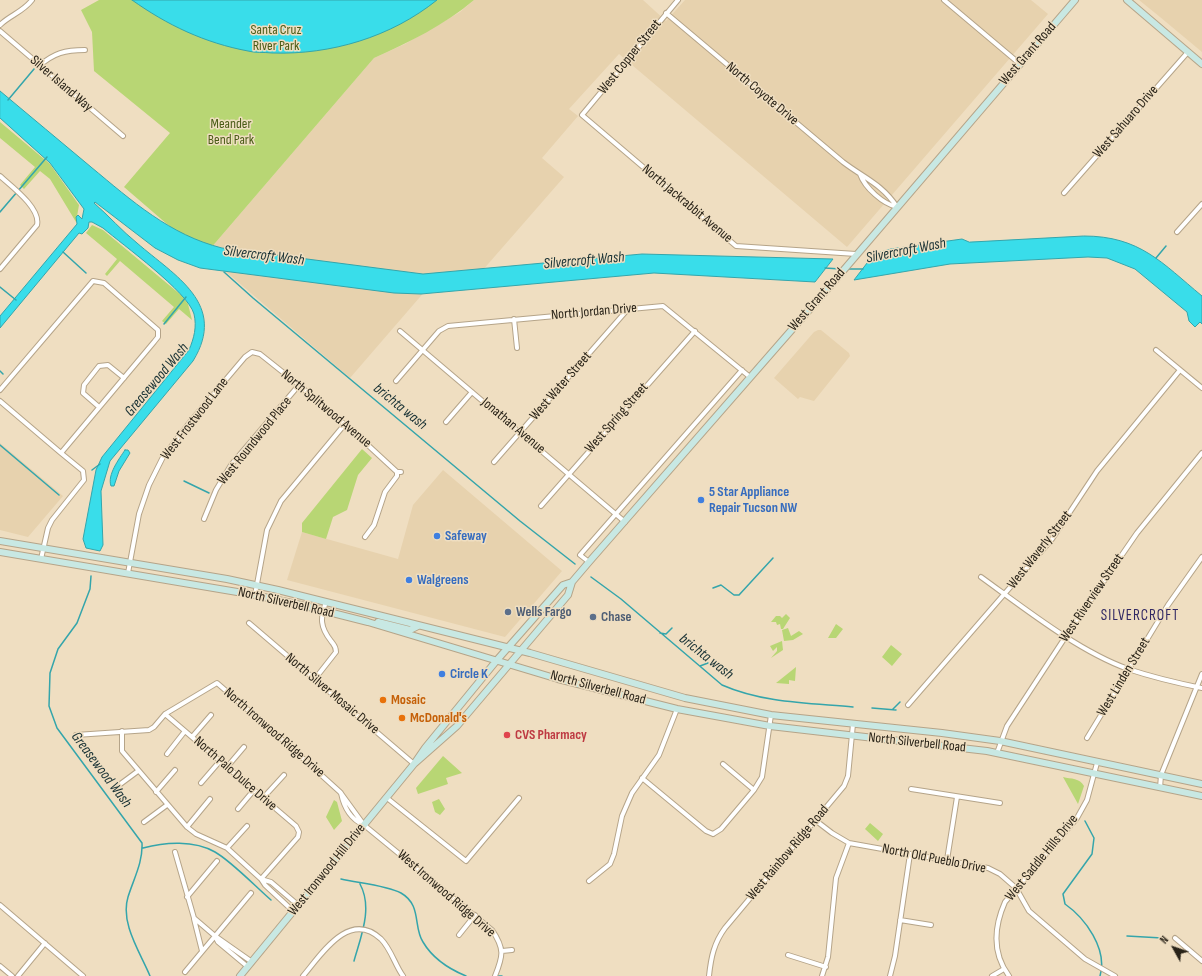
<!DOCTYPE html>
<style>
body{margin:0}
#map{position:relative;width:1202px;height:976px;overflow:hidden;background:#efdec1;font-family:"Sofia Sans Condensed",sans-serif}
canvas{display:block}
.north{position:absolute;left:1154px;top:928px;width:40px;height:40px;-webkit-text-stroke:3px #efdec1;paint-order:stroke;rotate:310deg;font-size:11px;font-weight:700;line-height:16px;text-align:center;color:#292318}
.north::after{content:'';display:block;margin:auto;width:14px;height:18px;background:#292318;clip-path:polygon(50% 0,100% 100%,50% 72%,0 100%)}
</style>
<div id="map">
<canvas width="1202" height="976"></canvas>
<div class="north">N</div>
</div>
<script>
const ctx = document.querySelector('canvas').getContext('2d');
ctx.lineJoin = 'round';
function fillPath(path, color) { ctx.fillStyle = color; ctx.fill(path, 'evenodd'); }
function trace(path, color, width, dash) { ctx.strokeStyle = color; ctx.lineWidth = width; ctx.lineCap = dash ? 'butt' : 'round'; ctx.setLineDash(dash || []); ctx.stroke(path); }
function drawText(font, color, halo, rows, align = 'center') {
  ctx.font = font + ' "Sofia Sans Condensed",sans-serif'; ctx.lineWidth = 3; ctx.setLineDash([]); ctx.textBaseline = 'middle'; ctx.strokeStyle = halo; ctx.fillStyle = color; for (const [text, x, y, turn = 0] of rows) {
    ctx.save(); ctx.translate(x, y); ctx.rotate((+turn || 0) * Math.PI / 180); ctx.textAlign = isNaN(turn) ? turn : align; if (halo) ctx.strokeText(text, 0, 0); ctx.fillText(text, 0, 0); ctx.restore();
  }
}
fillPath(new Path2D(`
 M474 0H643L666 21 685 0H1031L1048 14 847 247 619 54 569 109 578 116 542 158 564 177 468 287 426 290 350 378 231 276 204 256 374 58 405 44 460 12Z
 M1139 0H1202V52L1160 17Z
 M818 330H821L849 353 850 356 814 401 800 397 798 399 774 378 814 332Z
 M0 443 63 496 28 537 0 530Z
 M443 470 562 571 505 637 287 580 302 532 398 559 413 505Z`), '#e7d2ae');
fillPath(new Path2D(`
 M99 0H474C445 25 409 42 374 58L204 256 124 187 170 133 94 71 92 32 81 10Z
 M0 122 50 164 79 205 76 222 50 179 40 171 24 189 20 185 35 167 0 138Z
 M92 225 103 230 181 295 188 304 192 320 179 309 166 324 162 321 174 307 120 261 107 276 105 274 117 259 86 233Z
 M362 449 372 458 358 475 347 510 333 517 326 539 302 532V523Z
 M786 614 790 618 783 629H781L780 624 777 625 776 622H771L776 616H780L782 618Z
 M836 624 843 629 836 638H828Z
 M788 628 791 636 799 631 803 634 793 640 784 641 782 630Z
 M782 641 783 650 771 658 777 651V647L773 651 770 646Z
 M891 645 902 654 892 666 882 657Z
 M796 667 795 681 789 680V684L776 683Z
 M443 756 462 773 446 778 448 784 418 794 416 788Z
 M1063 777C1071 779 1080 778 1084 786L1078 804Z
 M439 799 445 809 440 815 435 812 432 802Z
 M334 800 337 802 342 821 334 830 326 817Z
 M870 823 883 834 878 841 865 829Z`), '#b8d674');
const water = new Path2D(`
 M132 0H437C391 37 331 55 272 53 264 52 255 53 248 51 205 43 167 25 132 0Z
 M0 91C30 116 61 142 91 167 132 201 170 235 222 248L423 274 642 254 833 259 815 282 654 273 421 294 394 293 200 268 178 260 155 248 95 202 94 203C109 216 122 231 137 243 175 276 228 304 193 361L110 461 101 491 103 545 100 551 86 548 83 539 96 470 102 457 189 350C194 338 197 327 194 314 188 292 123 245 103 228L92 222H89L88 228 82 234 79 233 0 328V316L77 224 76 217 78 215 82 219 84 209 50 163 0 118Z
 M1084 236C1140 236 1162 263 1202 296V324L1200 322 1195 327 1189 321 1187 312 1135 269 1107 258 1088 257 950 264 854 280 874 254 891 249 962 239 969 242Z
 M125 450H128L130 453 119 471 114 486H111C107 475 119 459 125 450Z`);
fillPath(water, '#39ddea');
trace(water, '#34a5ab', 1);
trace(new Path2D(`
 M8 100 34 69
 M0 212 47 157
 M63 252 86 273
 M1156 258 1166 246
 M825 268 841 269
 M847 269H863
 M224 272 253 298 520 521 575 564
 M0 287 16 300
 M164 324 186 297
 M0 371 3 374
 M0 445 59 495
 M92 470 100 464
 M184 481 209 493
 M91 576 90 589 77 623 58 649 50 673 49 706 57 728 142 843C143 862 134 878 128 897 120 923 140 952 150 976
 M591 577 621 599 722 685C763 703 809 703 853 707
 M713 588 721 585 734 595H739L773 558
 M660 633 666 634 672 628
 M700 666 708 663
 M872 708 896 710
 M893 709 900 702
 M1085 821 1094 838 1092 854 1063 894 1065 904C1085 918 1108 949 1100 976
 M143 848C165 842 194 840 215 852 231 861 256 887 271 900
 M341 879C358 883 386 885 401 893 422 905 413 927 423 942 433 959 449 969 466 976
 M1127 936 1162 938
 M354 961C361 936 373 908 360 884
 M496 976H502`), '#34a5ab', 1.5);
const street = new Path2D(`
 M678 0 582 115 736 246 856 254
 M944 0 1020 64
 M666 13 843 162C864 178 882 184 897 207 883 204 865 188 860 174
 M0 25C10 15 23 12 32 0
 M0 31 123 136
 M39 66C54 53 65 50 85 50
 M0 176C11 186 41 208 37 225L0 269
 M1064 193 1188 52
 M1177 232 1202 204
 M514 319 517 348
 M400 331 625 522
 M1156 350 1202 388
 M396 381 439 331 448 326 663 306 750 377
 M0 390 93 281 104 283 158 330V337L154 342 61 453 0 401
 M99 407 83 393 84 385 99 366 108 365 124 378
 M446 422 472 392
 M494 462 628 309
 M541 506 695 331
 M204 519 216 490 231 465 299 385
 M365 537 374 525 385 492 397 476V472H401
 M41 559 48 528 52 520 84 480 83 471 61 453
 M589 562 580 555 742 370
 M128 573 139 514 149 485 163 457 190 422 245 357 252 352 260 354 299 385 358 436 397 472
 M981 577C1024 608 1078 651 1128 669 1152 677 1177 683 1202 688
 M255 595 267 530 281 501 345 424
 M249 623 414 764
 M314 680 336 652C336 646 334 645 331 641 320 627 320 618 326 602
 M908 705 1052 539 1097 471 1180 370
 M122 731V751L187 827 196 834 227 848 261 879 298 837 299 832 296 826 165 714
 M76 735 149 730 154 727 165 714 217 683 276 734 340 792 364 825
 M192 737 211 715
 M1087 738 1168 605 1202 557
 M997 753 1007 726 1066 636 1137 533 1202 453
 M167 754 185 731
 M723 764 754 790
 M227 767 244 747
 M642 778 706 831 713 834
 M201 783 220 761
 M115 788 138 771
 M1160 788 1161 775 1202 674
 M911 789 1000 803
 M156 792 175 770
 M341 793C344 808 350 819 364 825L492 930C505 949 503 956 495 976
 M263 798 284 775
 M387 798 466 861 519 798
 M238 809 254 790
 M815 820 832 833 849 843 988 868 1000 874 1016 888 1029 911 1085 959 1115 976
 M144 822 167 805
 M187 827 210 799
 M713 834 721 829 754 790 762 777 771 715
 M227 848 247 826
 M175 852 194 918 215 936
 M947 860 957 797
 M589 881 610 864 614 854 622 816 632 793 659 755 677 709
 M187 897 217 861
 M0 905 83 976
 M293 911 265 885 261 879 271 882 298 905
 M194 919 202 951
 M900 920 931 925
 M459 935 475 915
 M1175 938 1202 961
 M502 951 512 950
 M788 955 826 967
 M0 966 12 976
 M248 967 218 942 215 936 252 962
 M185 972 251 893
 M18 976 45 943
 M303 976C321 955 349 909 381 939 391 949 395 965 403 976
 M709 976C711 957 714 943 725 928L844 786 848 776 853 724
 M822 976 828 957 836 878 849 843
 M890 976 895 956 910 854
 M992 976 1004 969
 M1009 976C992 953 994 927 1005 902L1077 818 1087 800 1097 763`);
const secondary = new Path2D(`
 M1127 0 1202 64
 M0 541 227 579 278 590 530 653 685 698 771 715 942 733 1000 741 1202 784
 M0 552 255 595 301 605 368 622 558 679 677 709 770 726 987 751 1202 796
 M378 622 410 630 418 626
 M414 764 457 726 568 595 572 582 589 562 830 286 1075 0
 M240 976 414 764 425 748 497 660 563 585 572 582`);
trace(street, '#b5a489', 6);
trace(secondary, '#b5a489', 8);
trace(street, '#fff', 4);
trace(secondary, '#c8e8e3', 6);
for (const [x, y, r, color] of [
 [701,500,4,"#3f7fe0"],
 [437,536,4,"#3f7fe0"],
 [409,580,4,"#3f7fe0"],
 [508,612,4,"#5c6f8a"],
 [593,617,4,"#5c6f8a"],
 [442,674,4,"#3f7fe0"],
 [383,700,4,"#e8710a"],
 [402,718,4,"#e8710a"],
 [507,735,4,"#e0444e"]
]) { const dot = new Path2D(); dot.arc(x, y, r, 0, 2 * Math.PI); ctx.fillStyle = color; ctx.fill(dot); trace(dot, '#efdec1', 1.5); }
drawText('14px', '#495b16', '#efdec1', [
 ["Santa Cruz",276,30],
 ["River Park",276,46],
 ["Meander",231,124],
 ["Bend Park",231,140]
]);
drawText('14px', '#292318', '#efdec1', [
 ["West Grant Road",1028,54,-49],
 ["West Copper Street",630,57,-51],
 ["Silver Island Way",61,84,41],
 ["North Coyote Drive",762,94,40],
 ["West Sahuaro Drive",1126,122,-49],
 ["North Jackrabbit Avenue",687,204,40],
 ["West Grant Road",817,300,-49],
 ["North Jordan Drive",594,312,-5],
 ["West Water Street",561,386,-49],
 ["North Splitwood Avenue",326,409,40],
 ["West Spring Street",617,418,-49],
 ["West Frostwood Lane",195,419,-52],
 ["Jonathan Avenue",513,426,40],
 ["West Roundwood Place",255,441,-51],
 ["West Waverly Street",1040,550,-52],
 ["West Riverview Street",1092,598,-56],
 ["North Silverbell Road",286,603,13],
 ["West Linden Street",1124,677,-59],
 ["North Silverbell Road",598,688,15],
 ["North Silver Mosaic Drive",332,694,40],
 ["North Ironwood Ridge Drive",274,733,41],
 ["North Silverbell Road",917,743,6],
 ["North Palo Dulce Drive",235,774,41],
 ["West Rainbow Ridge Road",788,853,-50],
 ["West Saddle Hills Drive",1042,858,-51],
 ["North Old Pueblo Drive",934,859,11],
 ["West Ironwood Hill Drive",327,870,-51],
 ["West Ironwood Ridge Drive",446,894,41]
]);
drawText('bold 14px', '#366cbe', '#efdec1', [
 ["5 Star Appliance",709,492],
 ["Repair Tucson NW",709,508],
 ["Safeway",445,536],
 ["Walgreens",417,580],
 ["Circle K",450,674]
], 'left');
drawText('bold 14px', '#4e5e75', '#efdec1', [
 ["Wells Fargo",516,612],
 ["Chase",601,617]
], 'left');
drawText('bold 14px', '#c56008', '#efdec1', [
 ["Mosaic",391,700],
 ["McDonald's",410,718]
], 'left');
drawText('bold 14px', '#be3a42', '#efdec1', [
 ["CVS Pharmacy",515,735]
], 'left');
drawText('italic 15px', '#183134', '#efdec1', [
 ["Silvercroft Wash",906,251,-11],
 ["Silvercroft Wash",264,256,7],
 ["Silvercroft Wash",584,261,-5],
 ["Greasewood Wash",157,380,-50],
 ["brichta wash",400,407,39],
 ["brichta wash",706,657,38],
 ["Greasewood Wash",101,770,53]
]);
ctx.letterSpacing = '1px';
drawText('15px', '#312863', '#efdec1', [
 ["SILVERCROFT",1140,616]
]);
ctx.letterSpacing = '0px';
</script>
